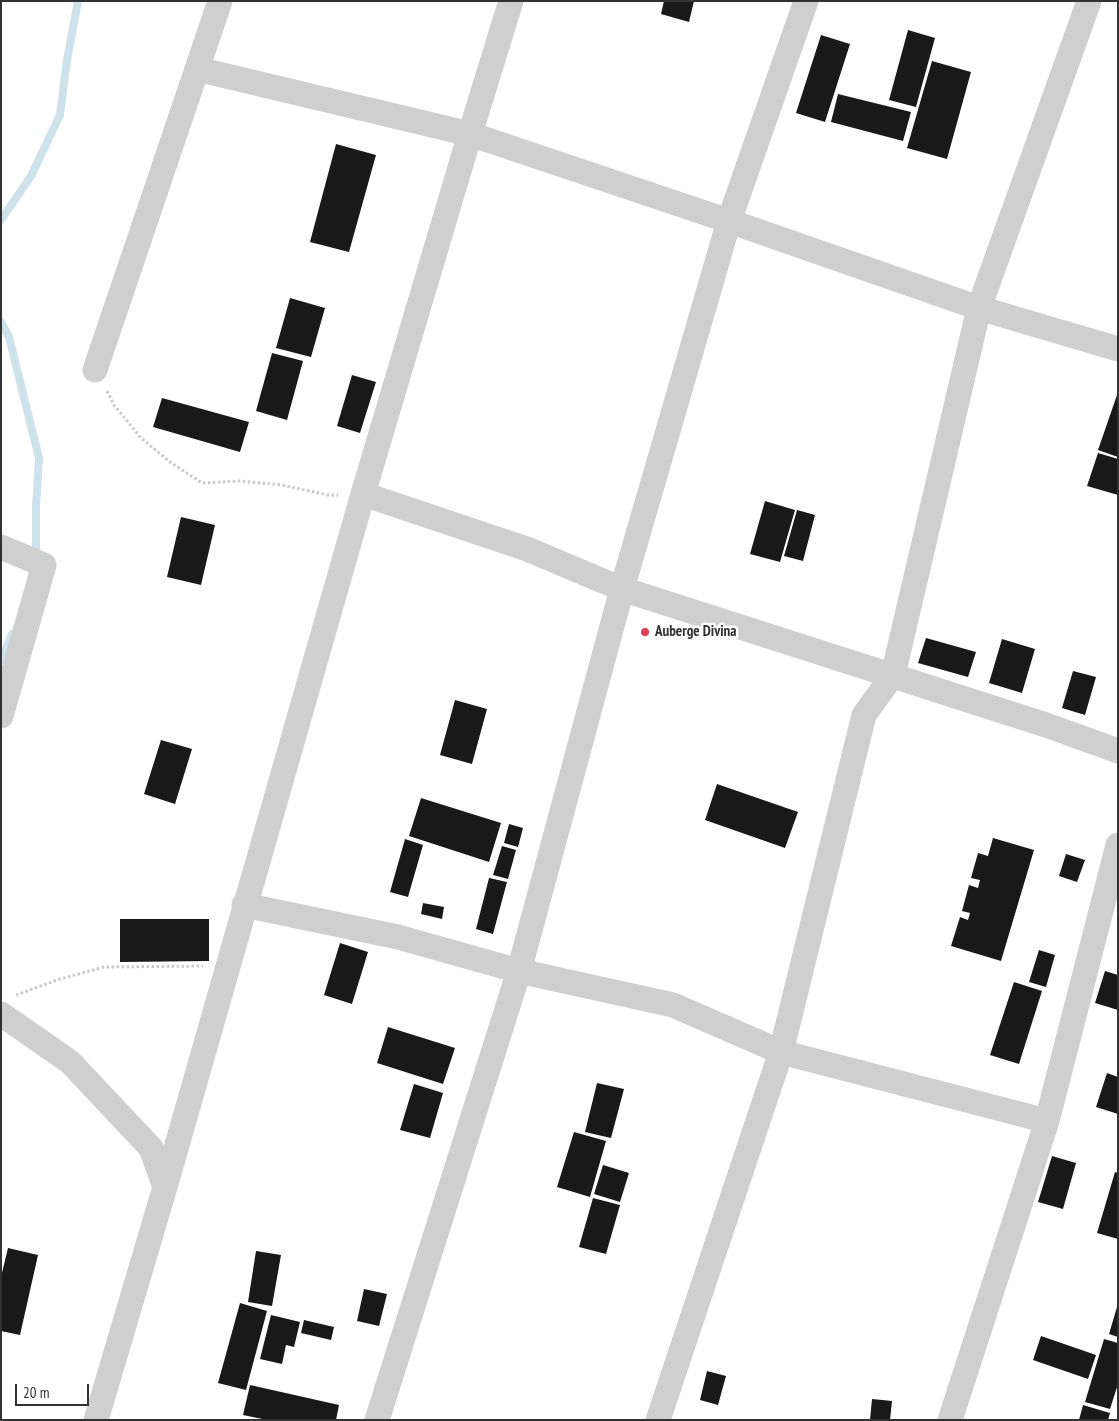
<!DOCTYPE html>
<style>
body{margin:0}
#map{position:relative;width:1119px;height:1421px;overflow:hidden;background:#fff;font-family:"PT Sans Narrow",sans-serif}
canvas{display:block}
.frame{position:absolute;inset:0;border:2px solid #323232;pointer-events:none}
.scale{position:absolute;left:15px;top:1384px;width:74px;height:22px;box-sizing:border-box;border:2px solid #323232;border-top:0;padding-left:6px;font-size:15px;line-height:18px;white-space:nowrap;color:#323232;-webkit-text-stroke:4px #fff;paint-order:stroke}
</style>
<div id="map">
<canvas width="1119" height="1421"></canvas>
<div class="frame"></div>
<div class="scale">20 m</div>
</div>
<script>
const ctx = document.querySelector('canvas').getContext('2d');
ctx.lineJoin = 'round';
function trace(path, color, width, dash) { ctx.strokeStyle = color; ctx.lineWidth = width; ctx.lineCap = dash ? 'butt' : 'round'; ctx.setLineDash(dash || []); ctx.stroke(path); }
function fillPath(path, color) { ctx.fillStyle = color; ctx.fill(path, 'evenodd'); }
function drawText(font, color, halo, rows, align = 'center') {
  ctx.font = font + ' "PT Sans Narrow",sans-serif'; ctx.lineWidth = 5; ctx.setLineDash([]); ctx.textBaseline = 'middle'; ctx.strokeStyle = halo; ctx.fillStyle = color; for (const [text, x, y, turn = 0] of rows) {
    ctx.save(); ctx.translate(x, y); ctx.rotate((+turn || 0) * Math.PI / 180); ctx.textAlign = isNaN(turn) ? turn : align; if (halo) ctx.strokeText(text, 0, 0); ctx.fillText(text, 0, 0); ctx.restore();
  }
}
trace(new Path2D(`
 M1 220 31 176 60 115 67 60 78 1
 M1 322 9 337 39 458 36 507V557
 M1 660 12 634`), '#cee2ec', 8);
fillPath(new Path2D(`
 M664 1H694L689 22 661 14Z
 M908 30 935 38 916 107 889 100Z
 M821 35 850 44 825 122 796 113Z
 M932 61 971 72 947 159 907 148Z
 M838 94 911 112 903 141 831 122Z
 M336 144 376 155 349 252 310 242Z
 M290 298 325 308 311 357 276 348Z
 M272 353 303 361 287 420 256 411Z
 M352 375 376 382 360 433 337 426Z
 M1117 395H1118V457L1098 450Z
 M162 398 249 422 240 452 153 427Z
 M1098 453 1118 459V495L1087 486Z
 M765 501 795 510 780 562 750 554Z
 M797 510 815 515 803 561 784 556Z
 M181 517 215 525 201 585 167 577Z
 M926 638 976 652 968 677 918 663Z
 M1002 639 1035 649 1022 693 989 683Z
 M1073 671 1096 677 1085 715 1062 708Z
 M455 700 487 709 472 764 440 755Z
 M161 740 192 749 175 804 144 794Z
 M717 784 798 812 785 848 705 820Z
 M421 798 501 823 489 862 409 836Z
 M509 824 523 828 518 847 504 843Z
 M993 838 1034 850 1001 961 951 946 960 917 968 920 970 913 962 911 969 885 978 888 980 880 971 878 978 853 988 856Z
 M405 839 423 845 408 897 390 892Z
 M502 846 516 850 508 879 493 875Z
 M1066 854 1085 860 1077 882 1059 876Z
 M489 878 507 882 493 934 476 929Z
 M423 903 444 907 442 919 421 914Z
 M120 919H209V961L120 962Z
 M340 943 368 952 352 1004 324 995Z
 M1039 950 1055 955 1046 987 1029 982Z
 M1105 971 1118 975V1010L1095 1003Z
 M1014 982 1042 991 1019 1064 990 1055Z
 M388 1027 455 1048 443 1084 377 1063Z
 M1107 1073 1118 1077V1114L1096 1107Z
 M597 1083 624 1089 611 1138 585 1132Z
 M414 1084 443 1093 430 1138 400 1130Z
 M574 1132 606 1141 590 1197 557 1187Z
 M1052 1156 1076 1163 1063 1209 1038 1202Z
 M603 1165 629 1173 620 1202 594 1194Z
 M1115 1172 1118 1173V1239L1097 1233Z
 M593 1198 620 1205 606 1254 579 1247Z
 M8 1248 38 1255 20 1335 1 1331V1277Z
 M256 1251 281 1255 272 1306 248 1302Z
 M364 1289 387 1294 379 1326 357 1321Z
 M240 1303 267 1311 246 1390 218 1383Z
 M1117 1307H1118V1337L1109 1334Z
 M271 1315 300 1322 294 1347 286 1345 282 1364 260 1359Z
 M304 1320 334 1327 331 1340 301 1333Z
 M1041 1336 1096 1355 1088 1379 1033 1360Z
 M1104 1339 1118 1343V1384L1110 1409 1085 1402Z
 M707 1371 726 1376 718 1405 700 1400Z
 M250 1385 339 1405 336 1420H267L243 1415Z
 M872 1399 892 1401 890 1420H870Z
 M1083 1405 1110 1413 1108 1420H1079Z`), '#191919');
trace(new Path2D(`
 M107 391 114 405 141 438 170 462 202 483 240 481 282 485 328 495H338
 M16 995 60 979 104 967 203 966`), '#c9c9c9', 3, [2.5, 2.5]);
trace(new Path2D(`
 M511 1 470 134 729 221 979 308 1118 349
 M197 69 220 1
 M95 370 197 69 470 134 363 494 165 1187 96 1420
 M363 494 527 549 622 589 1046 725 1118 751
 M1 547 44 565 1 716
 M244 905 398 937 519 971 673 1005 781 1052 1047 1121
 M1 1014 70 1062 151 1148 165 1187
 M377 1420 519 971 622 589 729 221 806 1
 M658 1420 781 1052 864 715 893 675 979 308 1089 1
 M950 1420 1047 1121 1118 845`), '#cfcfcf', 25);
for (const [x, y, r, color] of [
 [645,632,5,"#df3e53"]
]) { const dot = new Path2D(); dot.arc(x, y, r, 0, 2 * Math.PI); ctx.fillStyle = color; ctx.fill(dot); trace(dot, '#fff', 2); }
drawText('bold 15px', '#323232', '#fff', [
 ["Auberge Divina",655,632]
], 'left');
</script>
